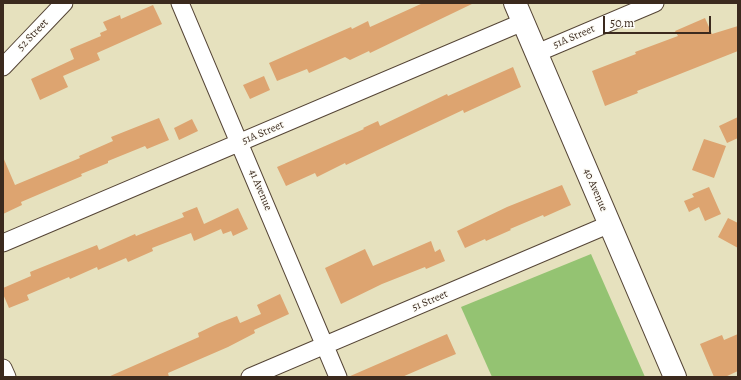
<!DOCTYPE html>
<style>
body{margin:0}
#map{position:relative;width:741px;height:380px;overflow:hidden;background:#e6e1be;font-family:Alegreya,serif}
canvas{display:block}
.frame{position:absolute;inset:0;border:4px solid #3b2a1e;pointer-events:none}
.scale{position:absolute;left:603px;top:16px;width:108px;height:18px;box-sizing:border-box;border:2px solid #3b2a1e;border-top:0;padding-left:5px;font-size:12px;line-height:14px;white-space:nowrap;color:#3b2a1e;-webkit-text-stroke:3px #fdfcf7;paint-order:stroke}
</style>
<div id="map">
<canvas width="741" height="380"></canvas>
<div class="frame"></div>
<div class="scale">50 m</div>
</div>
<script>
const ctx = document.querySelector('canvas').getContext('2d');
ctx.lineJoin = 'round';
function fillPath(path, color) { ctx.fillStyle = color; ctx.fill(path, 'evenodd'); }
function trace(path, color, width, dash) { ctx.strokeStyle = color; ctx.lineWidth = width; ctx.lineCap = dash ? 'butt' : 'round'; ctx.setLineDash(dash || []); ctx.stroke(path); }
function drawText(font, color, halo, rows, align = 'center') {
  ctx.font = font + ' Alegreya,serif'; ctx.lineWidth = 3; ctx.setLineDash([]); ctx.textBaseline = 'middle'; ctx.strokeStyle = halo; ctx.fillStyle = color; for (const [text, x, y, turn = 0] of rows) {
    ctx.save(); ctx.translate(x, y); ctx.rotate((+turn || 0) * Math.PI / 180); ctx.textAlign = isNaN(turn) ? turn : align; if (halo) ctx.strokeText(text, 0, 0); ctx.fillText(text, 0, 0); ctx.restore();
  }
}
fillPath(new Path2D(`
 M591 254 645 377H492L461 307Z`), '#94c372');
fillPath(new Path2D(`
 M423 3H474L370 53 369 51 350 60 345 57 309 73 307 69 277 81 269 63 351 27 352 29 368 21 370 27Z
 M153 5 162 24 97 53 100 60 63 76 68 87 40 100 31 79 74 59 70 49 101 36 100 33 107 30 103 22 120 15 121 19Z
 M705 18 712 34 738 26V51L637 91 638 93 605 106 592 71 636 54 635 52 678 36 675 31Z
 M513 67 521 87 464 113 463 110 346 165 345 163 317 177 315 173 286 186 277 167 364 129 363 128 378 121 380 126 447 94 448 96Z
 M264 76 270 90 250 99 243 85Z
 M738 117V138L727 143 719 126Z
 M159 118 169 140 147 149 145 146 108 161V163L81 174 82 176 21 202 22 205 3 214V157L15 185 80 158 79 156 113 141 111 137Z
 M192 119 198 131 179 140 174 128Z
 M704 139 726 146 714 178 692 170Z
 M562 185 571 205 544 217 543 215 510 229 511 230 486 241 485 239 465 248 457 231 507 207Z
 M709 187 721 214 705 221 699 207 689 212 684 201 694 197 692 194Z
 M197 207 204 224 238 208 248 229 233 236 231 231 223 234 221 229 194 241 191 233 152 248 153 251 128 262 126 258 98 270 97 267 70 279 69 277 27 295 29 300 9 308 3 294V288L31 276 30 272 97 245 99 250 135 234 136 236 184 217 182 213Z
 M728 218 738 223V248L718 237Z
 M431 241 435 252 440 249 445 261 426 269 425 267 382 284 341 304 325 268 365 249 373 266Z
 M280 294 289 314 254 330 255 333 228 347 168 373 169 377H108L199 337 198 333 217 324 237 316 240 323 261 314 257 305Z
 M447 334 456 354 432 364 402 377H348Z
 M738 334V371L725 377H714L700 344 722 335 724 340Z`), '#dda470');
const street = new Path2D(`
 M180 3 338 377
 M537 53 655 3
 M3 67 64 3
 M3 243 523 22
 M3 368 7 377
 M250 377 610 224`);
const secondary = new Path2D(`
 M515 3 675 377`);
trace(street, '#554536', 19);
trace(secondary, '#554536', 24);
trace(street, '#fff', 17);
trace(secondary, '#fff', 22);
drawText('11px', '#3b2a1e', '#fdfcf7', [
 ["52 Street",33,35,-46],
 ["51A Street",574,37,-23],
 ["51A Street",263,133,-23],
 ["41 Avenue",260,190,67],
 ["40 Avenue",595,190,67],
 ["51 Street",430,301,-23]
]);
</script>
